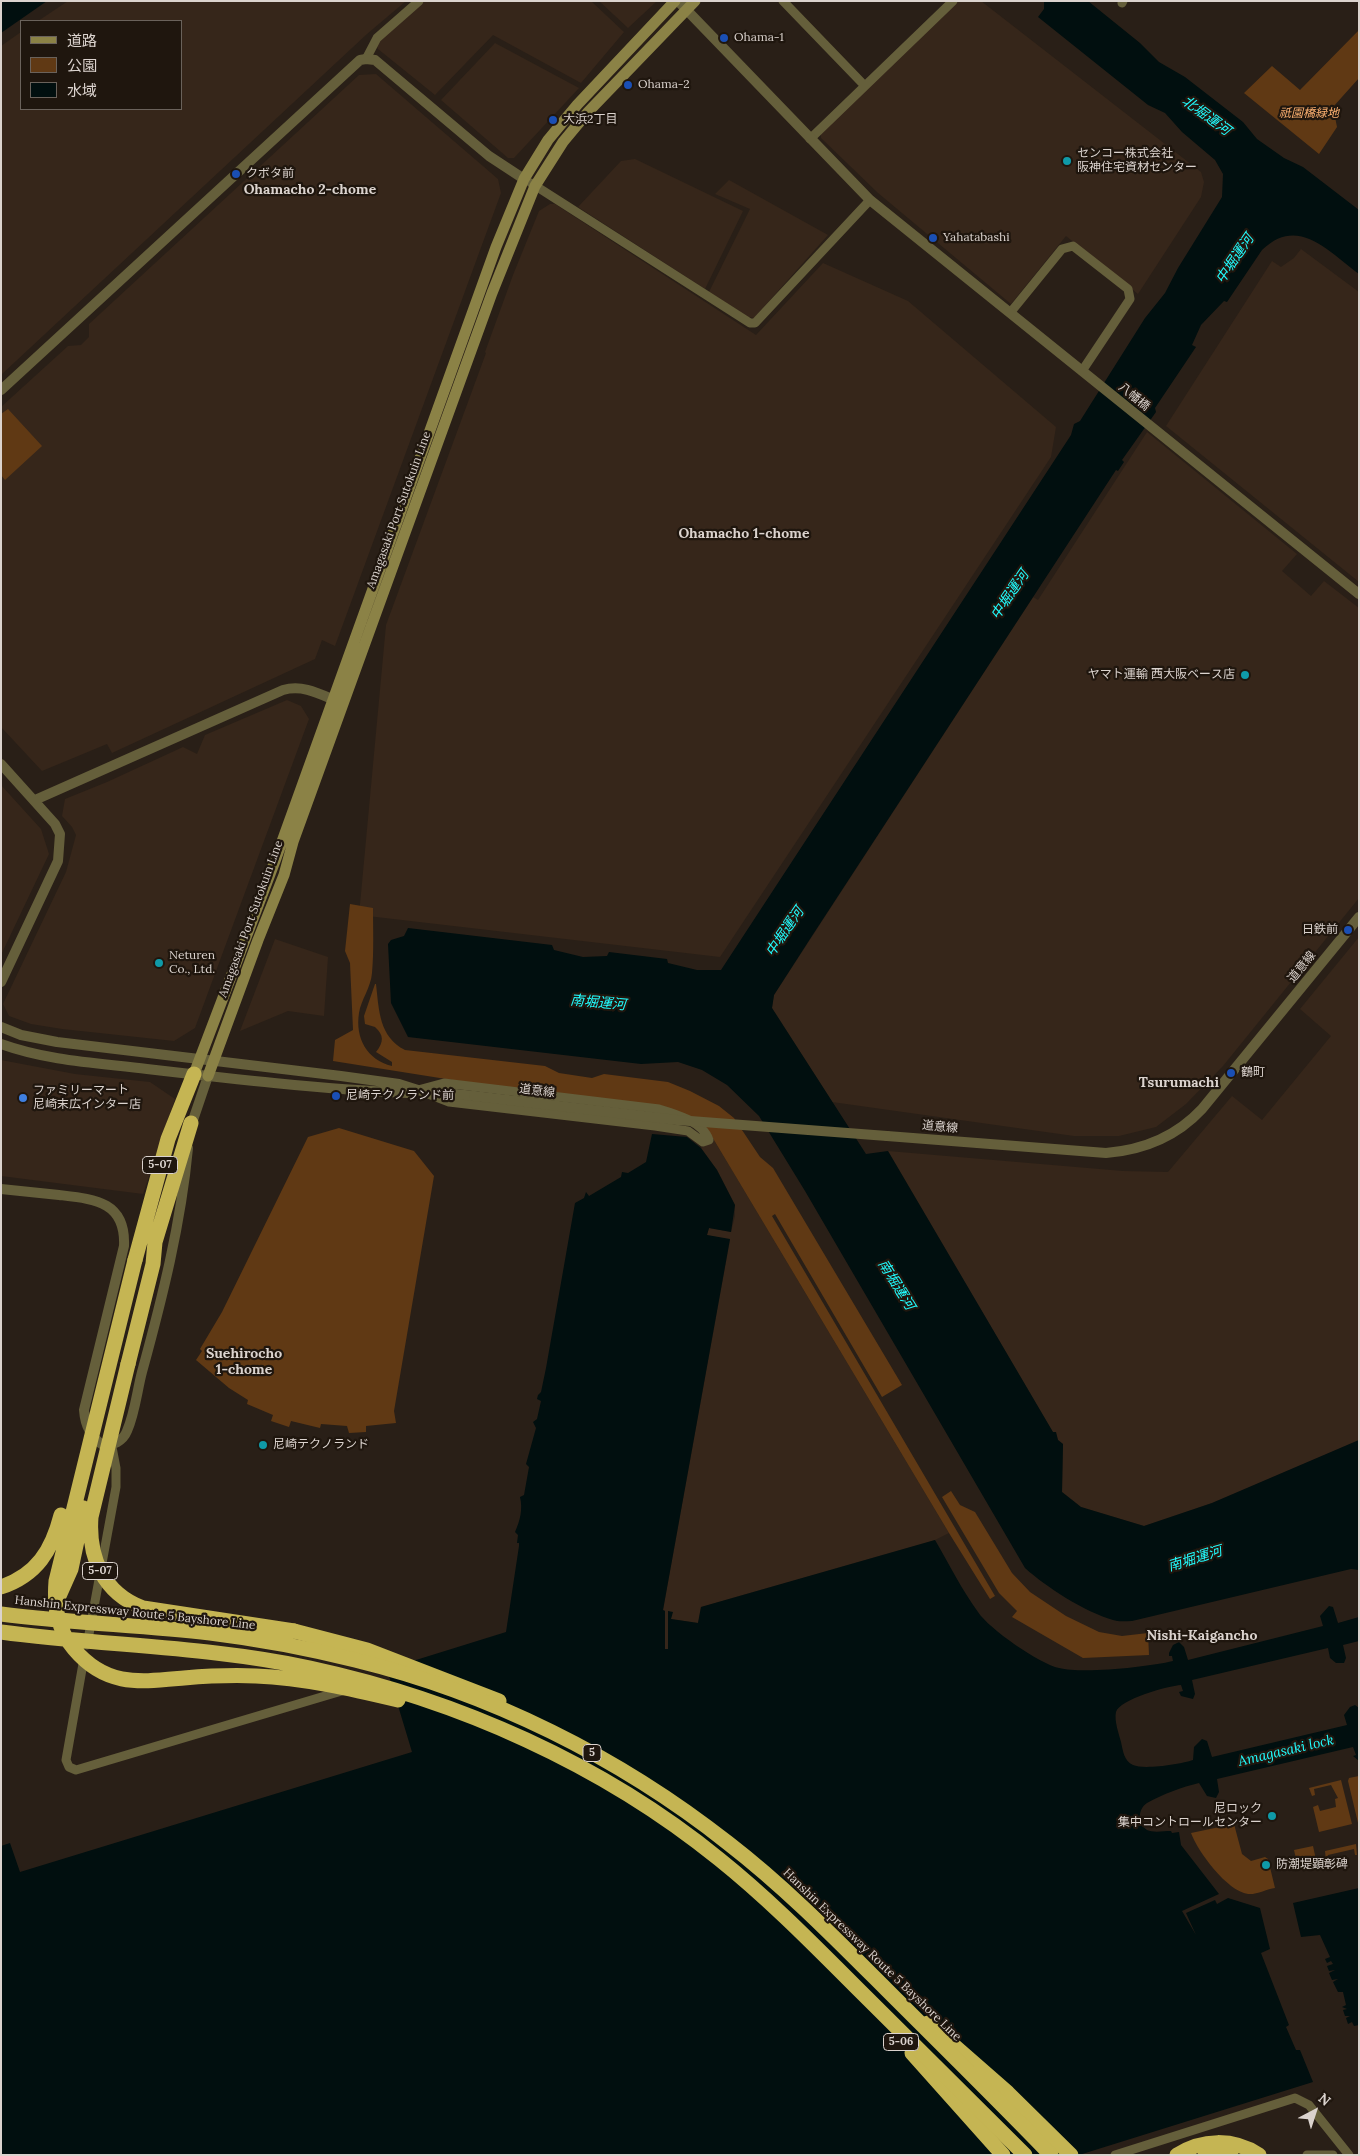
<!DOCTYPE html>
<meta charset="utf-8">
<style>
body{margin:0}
#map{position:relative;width:1360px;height:2156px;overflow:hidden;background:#291f17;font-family:Lora,"Noto Sans JP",serif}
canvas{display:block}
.frame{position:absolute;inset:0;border:2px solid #dbd3ce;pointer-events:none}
.legend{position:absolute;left:20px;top:20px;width:162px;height:90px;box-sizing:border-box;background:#1f160e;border:1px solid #6a625b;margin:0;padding:6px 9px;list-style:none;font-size:15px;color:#dbd3ce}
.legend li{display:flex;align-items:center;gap:10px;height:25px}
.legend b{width:25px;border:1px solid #6a625b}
.north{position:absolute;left:1290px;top:2086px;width:50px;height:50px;-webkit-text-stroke:4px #1f160e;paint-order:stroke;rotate:40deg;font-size:14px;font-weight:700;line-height:20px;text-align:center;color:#dbd3ce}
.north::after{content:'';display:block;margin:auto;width:18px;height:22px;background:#dbd3ce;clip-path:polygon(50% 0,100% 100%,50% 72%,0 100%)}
</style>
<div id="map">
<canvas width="1360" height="2156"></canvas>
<div class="frame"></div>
<ul class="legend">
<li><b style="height:6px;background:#8b8246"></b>道路</li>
<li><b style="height:14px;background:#603914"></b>公園</li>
<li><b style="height:14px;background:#010f0f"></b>水域</li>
</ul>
<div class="north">N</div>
</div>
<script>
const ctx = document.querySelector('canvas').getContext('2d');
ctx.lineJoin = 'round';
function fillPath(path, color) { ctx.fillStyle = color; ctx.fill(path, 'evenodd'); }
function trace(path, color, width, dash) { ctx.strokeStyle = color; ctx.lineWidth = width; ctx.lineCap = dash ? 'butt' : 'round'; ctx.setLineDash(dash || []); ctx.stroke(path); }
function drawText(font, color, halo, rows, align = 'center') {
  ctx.font = font + ' Lora,"Noto Sans JP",serif'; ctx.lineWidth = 4.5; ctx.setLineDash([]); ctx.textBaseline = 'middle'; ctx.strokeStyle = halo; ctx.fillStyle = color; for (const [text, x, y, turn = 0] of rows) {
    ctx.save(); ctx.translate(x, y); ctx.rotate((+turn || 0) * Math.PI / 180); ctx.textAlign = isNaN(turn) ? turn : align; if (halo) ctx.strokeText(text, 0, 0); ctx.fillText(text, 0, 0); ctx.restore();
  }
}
fillPath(new Path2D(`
 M68 1H406L367 34 1 375V46L21 32V109H181V21H38Z
 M425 1H591L624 32 581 83 493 35 435 95 378 49 376 43Z
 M599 1H657L628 28Z
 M956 1H981L1201 172 1204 182 1201 197 1138 294 1066 236 1011 304 878 193 821 138V133Z
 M495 43 579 88 514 158H508L441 100Z
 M376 74 498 179 501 193 335 646 322 640 315 659 112 753 107 744 42 771 1 727V407L68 346 81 345 89 337V324L359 75Z
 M635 159 743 211 705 289 578 207 621 161Z
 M729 180 828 235 754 318 748 317 709 292 750 209 715 194Z
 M550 204H555L756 335 823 263 908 301 1056 427 1051 457 720 957 359 915 386 625 486 353 485 352 513 275 539 211Z
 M1301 249 1359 292V582L1166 426 1272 261 1281 267 1294 258Z
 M1147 432 1297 554 1282 571 1311 596 1324 581 1359 608V898L1223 1066 1186 1104 1156 1127 1119 1136H1074L832 1102 772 1008 774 995 1033 597 1038 600Z
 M287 700 301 706 309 719 195 1028 174 1041 62 1029 31 1024 9 1016 3 1004 66 872 76 835 72 827 62 816 65 799 107 782 183 747 197 754 205 735Z
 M1 785 41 829 49 854 1 955Z
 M1359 937V1440L1212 1503 1144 1526 1081 1507 1062 1492 1063 1444 1058 1440 1055 1432 1053 1433 888 1151 1123 1171 1168 1172 1232 1096 1262 1120 1331 1036 1300 1009Z
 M275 939 328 957 324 1016 288 1011 240 1031Z
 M1 1060 75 1074 150 1082 175 1099 143 1194 1 1176Z
 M714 1140 949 1533 935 1540 701 1607 698 1623 671 1619 668 1611V1649H665V1611L663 1610 730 1240 707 1235 709 1228 731 1232 735 1216V1205L717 1170 701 1148Z`), '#36261a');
fillPath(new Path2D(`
 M1359 30V78L1333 107 1337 127 1319 154 1244 93 1272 66 1300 90Z
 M8 409 42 446 5 480 1 475V414Z
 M350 904 373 908C373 929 374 952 372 973 371 987 361 1000 359 1013 355 1038 367 1060 392 1066V1062L376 1052C384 1042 384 1035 375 1027L365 1024 364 1016 375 984H376C379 1010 379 1037 405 1050L545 1066 559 1073 592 1078 604 1074 668 1082 690 1091 719 1106 734 1118 760 1157 773 1168 902 1385 882 1397 775 1214 772 1216 995 1596 990 1599 949 1533 708 1130 691 1118 333 1061 335 1040 353 1030 350 963 345 951Z
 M339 1128 414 1151 434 1176 394 1411 396 1423 366 1426V1432L349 1433 347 1426 321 1424 320 1428 291 1421 289 1427 271 1421 273 1415 247 1404 248 1400 229 1388 196 1360 202 1351 200 1349 222 1312 308 1137Z
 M951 1491 960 1505 975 1512 1012 1573 1030 1592 1066 1616 1099 1632 1122 1636 1148 1633 1149 1655 1083 1658 1012 1617 1017 1611 999 1593 942 1497Z
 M1359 1776V1827L1348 1781 1349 1778Z
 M1341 1780 1352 1824 1319 1832 1313 1807 1318 1805 1320 1811 1336 1807 1335 1799 1338 1798 1331 1785 1314 1789 1315 1795 1312 1796 1309 1788Z
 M1234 1824 1242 1854 1251 1861 1265 1857 1268 1859 1275 1888C1267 1889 1256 1895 1248 1894 1227 1891 1198 1852 1191 1833Z
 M1356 1844 1357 1855H1355L1354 1849 1328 1855 1329 1862 1326 1861 1325 1851Z
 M1313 1846 1317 1864 1298 1868 1294 1850Z`), '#603914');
fillPath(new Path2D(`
 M1 1H47L1 33Z
 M1044 1H1088L1140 43 1159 62 1185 77 1243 122 1257 139 1284 158 1303 167 1359 210V274C1328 251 1298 215 1262 250L1227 302 1224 301 1201 325 1192 345 1196 347 1155 408 1156 412 1122 460 1124 462 1118 471 1116 470 810 939 774 995 772 1008 866 1154 888 1151 1053 1432H1056L1058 1440 1063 1444 1062 1492 1081 1507 1144 1526 1212 1503 1359 1440V1570L1351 1569 1132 1621C1126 1621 1118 1622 1113 1620 1085 1612 1046 1587 1025 1568L805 1191 759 1116 727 1085 702 1070 678 1062 641 1064 408 1037 391 1003 388 944 391 940 404 936 408 928 552 945 554 950 583 957 607 956 609 952 667 959 668 963 697 970H721L1071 435 1074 424 1080 421 1145 318 1165 293 1178 268 1222 197 1223 174 1215 160 1182 132 1165 113 1148 105 1038 17 1044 9Z
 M652 1134 687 1137 701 1148 717 1170 735 1205 731 1232 709 1228 707 1235 730 1239 663 1610 665 1611V1649H668V1611L673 1612 671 1619 698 1623 701 1607 935 1540C949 1564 962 1590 978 1612 989 1629 1040 1664 1059 1668 1083 1674 1148 1667 1173 1661L1172 1656H1169V1653L1173 1645 1179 1642 1184 1647 1188 1660 1323 1626 1320 1616 1329 1606 1333 1607 1338 1623 1359 1617V1641L1343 1645 1346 1658 1344 1663H1336L1330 1658 1328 1648 1192 1680 1195 1694 1193 1699 1181 1696 1179 1692 1183 1691 1181 1685C1168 1686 1120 1699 1116 1712 1114 1721 1119 1734 1121 1742 1123 1751 1124 1761 1133 1765 1144 1770 1181 1764 1193 1760L1194 1747 1202 1739 1207 1741 1212 1757 1347 1725 1344 1715 1350 1707 1355 1705 1359 1708V1761L1353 1756 1356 1755 1353 1747 1217 1779 1219 1792 1216 1798 1207 1796 1199 1783C1182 1787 1163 1794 1147 1803 1138 1809 1137 1823 1147 1830 1153 1833 1164 1831 1171 1831L1172 1833 1179 1832 1181 1845 1219 1894 1182 1911 1196 1935 1186 1913 1215 1900 1217 1904 1228 1898 1260 1908 1270 1949 1261 1953 1289 2025 1286 2027 1296 2050H1300L1313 2082 1079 2155H1V1846L10 1843 20 1872 412 1752 387 1669 506 1632 519 1546V1543H517L518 1535 515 1532C520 1521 523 1509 520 1497L524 1495 529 1467 526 1464 536 1428 533 1422 537 1419 541 1401 537 1399 538 1395 541 1392 546 1368 575 1203 584 1198 586 1192 589 1196 621 1177 622 1172 628 1173 646 1162Z
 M1359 1888V2025L1354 2026 1352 2022 1348 2024 1346 2018 1350 2016H1345L1343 2010 1347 2009 1342 2007 1346 2005 1343 1992H1338L1333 1982 1338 1979 1332 1980 1329 1973 1335 1970 1329 1971 1327 1966 1333 1964 1331 1961 1327 1963 1325 1959 1330 1957 1320 1935 1301 1937 1293 1903Z`), '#010f0f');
trace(new Path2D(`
 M783 1 864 85
 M1122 3 1123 1
 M366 59 377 38 419 1
 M810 139 953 1
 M531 183 750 323H755L870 200
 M1010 313 1062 249 1073 246 1128 289 1130 299 1082 371
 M444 1083 659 1109C676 1114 703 1122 709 1140L703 1142 688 1131 655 1126 449 1102 418 1090Z
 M87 1645 116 1487V1468L112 1447
 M84 1658 66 1760 69 1767 76 1770 345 1690
 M1115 2155 1295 2098 1309 2105 1349 2155
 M1307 2155H1333`), '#655f3b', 9);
trace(new Path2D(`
 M678 1 870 200 1359 594
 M1 390 360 60 366 59 375 60 489 156 524 179
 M1 764 55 824 60 834 58 861 1 982
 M35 800 283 690C301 685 316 692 332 699
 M1 1027 21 1035 57 1042 341 1076 399 1084 418 1090 474 1096
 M1 1044C48 1061 98 1063 147 1069 233 1079 320 1089 407 1093L417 1090
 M190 1129 208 1076
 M887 1136 1106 1153C1143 1150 1176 1137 1202 1109L1359 917
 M1 1189C20 1191 40 1193 59 1195 94 1199 126 1201 124 1246L84 1410C85 1425 90 1437 103 1445 113 1446 123 1441 127 1431 135 1413 137 1391 142 1372 162 1299 181 1224 188 1148`), '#655f3b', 10);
trace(new Path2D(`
 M194 1074 275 861 496 247 524 179 548 140 577 105 675 1
 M208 1076 258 940 284 875 293 842 492 293 535 186 563 142 588 112 695 1`), '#8b8246', 11);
trace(new Path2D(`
 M135 1260 168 1139 194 1074
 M128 1364 153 1264 155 1242 191 1123
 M294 1631 367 1650 499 1701
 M928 2023 1008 2093 1071 2155
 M912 2053 1003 2155
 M1177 2155C1202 2139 1233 2138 1259 2155
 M1205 2155H1231`), '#c5b553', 15);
trace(new Path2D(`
 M474 1096 677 1120 887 1136`), '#655f3b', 10);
trace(new Path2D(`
 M135 1260 56 1581C54 1606 57 1629 74 1649 106 1687 139 1682 184 1678 208 1676 232 1675 256 1676 304 1678 352 1689 398 1700
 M128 1364 91 1517C88 1557 103 1593 143 1608L294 1631
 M1 1587C37 1575 52 1550 61 1515
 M59 1596 71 1569 84 1508
 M1 1614C70 1623 140 1625 210 1633 259 1639 307 1648 355 1660 490 1693 619 1757 728 1843 785 1887 835 1938 886 1989 941 2044 997 2099 1051 2155
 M1 1632C104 1646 208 1646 310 1668 458 1700 602 1764 719 1859 769 1899 814 1945 859 1990 914 2045 969 2100 1025 2155`), '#c5b553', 15);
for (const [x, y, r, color] of [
 [724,38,5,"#1a4fb4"],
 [628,85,5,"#1a4fb4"],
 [553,120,5,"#1a4fb4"],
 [1067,161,5,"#0f9aa8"],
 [236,174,5,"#1a4fb4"],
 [933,238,5,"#1a4fb4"],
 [1245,675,5,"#0f9aa8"],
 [1348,930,5,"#1a4fb4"],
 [159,963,5,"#0f9aa8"],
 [1231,1073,5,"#1a4fb4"],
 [336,1096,5,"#1a4fb4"],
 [23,1098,5,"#3f7fe0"],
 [263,1445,5,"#0f9aa8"],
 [1272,1816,5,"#0f9aa8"],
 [1266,1865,5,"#0f9aa8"]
]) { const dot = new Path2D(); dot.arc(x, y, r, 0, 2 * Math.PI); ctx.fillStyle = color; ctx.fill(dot); trace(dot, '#1f160e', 2); }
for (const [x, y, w] of [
 [160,1165,35],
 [100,1571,35],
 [592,1753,18],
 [901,2042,35]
]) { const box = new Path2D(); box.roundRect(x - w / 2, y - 8.5, w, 17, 4); ctx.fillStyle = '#1f160e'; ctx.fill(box); trace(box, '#dbd3ce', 1); }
drawText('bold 11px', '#dbd3ce', null, [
 ["5-07",160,1165],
 ["5-07",100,1571],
 ["5",592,1753],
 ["5-06",901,2042]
]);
drawText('12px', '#dbd3ce', '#1f160e', [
 ["Ohama-1",734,38],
 ["Ohama-2",638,85],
 ["大浜2丁目",563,120],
 ["センコー株式会社",1077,154],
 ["阪神住宅資材センター",1077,168],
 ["クボタ前",246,174],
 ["Yahatabashi",943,238],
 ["ヤマト運輸 西大阪ベース店",1235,675,"right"],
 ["日鉄前",1338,930,"right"],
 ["Neturen",169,956],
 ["Co., Ltd.",169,970],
 ["鶴町",1241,1073],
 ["ファミリーマート",33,1091],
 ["尼崎末広インター店",33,1105],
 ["尼崎テクノランド前",346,1096],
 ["尼崎テクノランド",273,1445],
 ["尼ロック",1262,1809,"right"],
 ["集中コントロールセンター",1262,1823,"right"],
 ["防潮堤顕彰碑",1276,1865]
], 'left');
drawText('italic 12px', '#fcb070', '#1f160e', [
 ["祇園橋緑地",1309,114]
]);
drawText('12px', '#dbd3ce', '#1f160e', [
 ["八幡橋",1134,397,39],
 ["Amagasaki Port Sutokuin Line",399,510,-70],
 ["Amagasaki Port Sutokuin Line",251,919,-70],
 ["道意線",1302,967,-51],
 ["道意線",537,1091,7],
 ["道意線",940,1127,5],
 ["Hanshin Expressway Route 5 Bayshore Line",135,1613,6],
 ["Hanshin Expressway Route 5 Bayshore Line",872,1955,44]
]);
drawText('italic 14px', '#21fcfe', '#1f160e', [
 ["北堀運河",1206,116,36],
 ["中堀運河",1235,259,-56],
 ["中堀運河",1010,595,-56],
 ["中堀運河",785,932,-56],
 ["南堀運河",598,1003,5],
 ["南堀運河",896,1285,58],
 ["南堀運河",1195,1559,-17],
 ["Amagasaki lock",1286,1751,-13]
]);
drawText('bold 14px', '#dbd3ce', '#1f160e', [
 ["Ohamacho 2-chome",310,190],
 ["Ohamacho 1-chome",744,534],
 ["Tsurumachi",1179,1083],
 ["Suehirocho",244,1354],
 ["1-chome",244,1370],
 ["Nishi-Kaigancho",1202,1636]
]);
</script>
